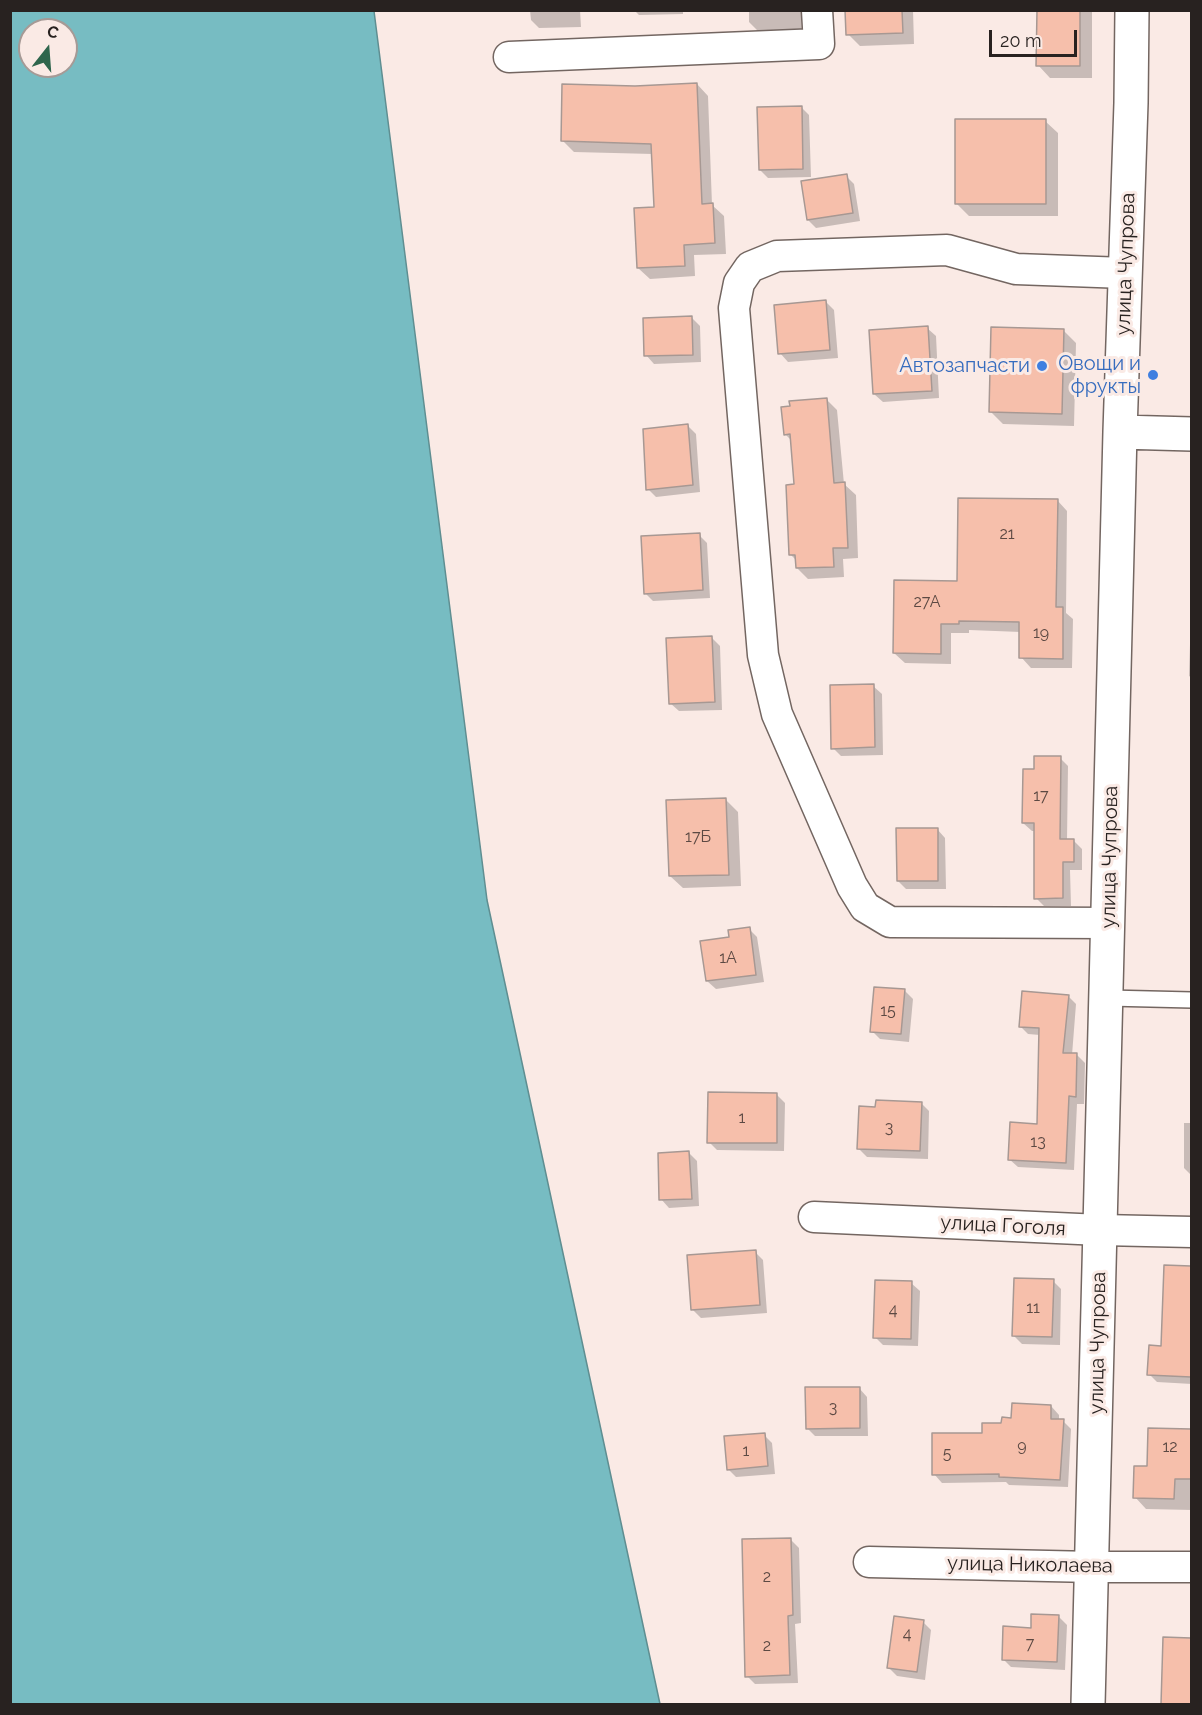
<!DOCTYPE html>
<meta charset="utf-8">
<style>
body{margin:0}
#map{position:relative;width:1202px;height:1715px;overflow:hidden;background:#faeae5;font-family:Raleway,sans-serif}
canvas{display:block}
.frame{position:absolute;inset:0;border:12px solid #282220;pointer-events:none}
.north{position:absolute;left:18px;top:18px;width:60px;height:60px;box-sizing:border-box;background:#faeae5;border:2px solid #a69a96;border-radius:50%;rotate:17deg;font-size:16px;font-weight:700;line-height:24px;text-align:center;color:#282220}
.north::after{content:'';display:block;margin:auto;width:21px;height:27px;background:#2f664d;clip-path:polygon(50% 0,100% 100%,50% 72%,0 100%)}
.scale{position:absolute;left:989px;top:30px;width:88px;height:27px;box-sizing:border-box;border:3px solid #282220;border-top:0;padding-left:8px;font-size:18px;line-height:21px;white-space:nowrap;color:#282220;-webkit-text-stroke:4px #faeae5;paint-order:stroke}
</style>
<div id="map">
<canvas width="1202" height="1715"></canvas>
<div class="frame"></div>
<div class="north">С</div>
<div class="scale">20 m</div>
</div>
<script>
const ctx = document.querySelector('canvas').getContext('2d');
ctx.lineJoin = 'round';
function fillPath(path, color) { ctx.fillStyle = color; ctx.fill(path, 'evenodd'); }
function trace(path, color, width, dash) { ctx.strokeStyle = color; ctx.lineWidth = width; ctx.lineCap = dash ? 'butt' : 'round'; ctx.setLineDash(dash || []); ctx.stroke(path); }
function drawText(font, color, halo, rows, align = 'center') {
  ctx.font = font + ' Raleway,sans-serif'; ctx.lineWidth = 6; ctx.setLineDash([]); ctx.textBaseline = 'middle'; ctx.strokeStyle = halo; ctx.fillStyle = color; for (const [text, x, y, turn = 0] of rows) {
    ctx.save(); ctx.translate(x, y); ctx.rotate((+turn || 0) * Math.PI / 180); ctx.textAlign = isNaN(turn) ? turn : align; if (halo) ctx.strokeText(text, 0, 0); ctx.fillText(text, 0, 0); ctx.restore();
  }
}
const water = new Path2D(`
 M11 10 374 11 487 900 660 1704H11ZM30 30H66V66H30Z`);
fillPath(water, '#77bcc2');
trace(water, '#5f8e91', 1.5);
fillPath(new Path2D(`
 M530 10H580L581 27 539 28 531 20Z
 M634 10H683V14L639 15Z
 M749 10H801L802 31 760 33 749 22Z
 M847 10H913L914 44 860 46 848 34Z
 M1038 10H1092V78H1050L1038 65Z
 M697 84 708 96 712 205 724 216 726 254 694 255 695 276 650 279 638 268 655 208 653 154 574 152 562 140 635 87Z
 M801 107 809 115 811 177 768 178 760 170Z
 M1045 121 1058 133V216H969L956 203Z
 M846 176 854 184 860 221 816 228 808 220Z
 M826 302 834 310 838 358 788 362 780 353Z
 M692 318 700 326 701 362 654 364 646 355Z
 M927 328 936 336 939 398 883 402 874 394Z
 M1063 330 1076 343 1074 426 1003 424 991 412Z
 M826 399 837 410 844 484 856 495 858 558 843 559 844 577 808 579 797 568V561L790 554 795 486 792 441 785 434 791 407Z
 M688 426 696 434 700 492 656 497 648 489Z
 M1057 500 1067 511 1066 613 1073 619 1072 668H1031L1021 657V632L969 630V633H951V664L905 663 894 653 958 583Z
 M699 535 707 543 710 598 653 601 645 593Z
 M1192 579V678L1189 676Z
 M712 638 720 646 722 710 679 711 670 703Z
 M873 686 882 694 883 755 841 756 833 748Z
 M1060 758 1068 766 1067 840H1073L1082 849V870H1070L1071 906H1044L1036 898V831H1032L1023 823 1035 771Z
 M726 800 738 812 741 886 683 888 670 876Z
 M937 829 945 838 946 889H906L898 881Z
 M749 929 757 937 764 982 716 989 707 981 731 938Z
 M905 991 913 999 909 1042 880 1039 872 1031Z
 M1068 996 1076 1004 1072 1055H1077L1085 1063 1084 1104H1077L1074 1170 1018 1167 1009 1159 1038 1125 1040 1035 1028 1034 1020 1026Z
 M777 1095 785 1103 784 1151 717 1150 709 1142Z
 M921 1103 929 1111 928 1159 867 1157 859 1149 877 1108Z
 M1184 1123H1192V1176L1184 1168Z
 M689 1153 697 1161 699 1206 669 1208 661 1199Z
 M755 1252 763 1260 767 1313 701 1318 692 1309Z
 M1165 1267H1192V1384L1157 1382 1149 1374 1163 1347Z
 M1053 1281 1061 1289 1060 1345 1022 1344 1014 1336Z
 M911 1283 920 1291 918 1346 883 1345 875 1337Z
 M859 1388 867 1397 868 1436H815L807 1428Z
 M1051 1406 1059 1415V1421H1063L1071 1429 1068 1487 1009 1485 1006 1482 942 1483 934 1474 983 1435 1013 1419Z
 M1150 1429 1192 1430V1510L1146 1509 1135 1497 1149 1468Z
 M764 1435 772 1443 775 1474 736 1477 728 1469Z
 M791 1540 799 1548 801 1623 795 1624 798 1683 755 1684 747 1676Z
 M1059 1617 1067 1625 1065 1670 1011 1667 1003 1659 1032 1629Z
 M923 1622 931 1630 925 1680 897 1676 889 1668Z
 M1164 1639 1192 1640V1704H1162Z`), '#0003');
const building = new Path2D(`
 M845 10H902L903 33 846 35Z
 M1037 10H1080V66H1036Z
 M697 83 702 204 713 203 715 243 684 245 685 266 637 268 634 208 654 207 651 144 561 141 562 84 635 86Z
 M802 106 803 169 759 170 757 107Z
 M955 119H1046V204H955Z
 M847 174 853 213 807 220 801 181Z
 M826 300 830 350 778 354 774 305Z
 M692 316 693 355 644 356 643 318Z
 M928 326 932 391 873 394 869 330Z
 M991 327 1064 329 1062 414 989 412Z
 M827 398 834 483 845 482 848 548H833L834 567 796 568 795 555H789L786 485 794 484 790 434 784 435 781 407 790 406 789 401Z
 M688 424 693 485 646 490 643 429Z
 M958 498 1058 499 1056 607H1063V659L1019 658V622L959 621V624H941V654L893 653 894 580 957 581Z
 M700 533 703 590 644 594 641 536Z
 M712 636 715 702 669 704 666 638Z
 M874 684 875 747 831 749 830 685Z
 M1034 756H1061L1060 839H1074V862H1063V898L1034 899V823H1022L1023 769H1034Z
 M726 798 729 875 669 876 666 800Z
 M896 828H938V881H897Z
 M750 927 756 975 706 981 700 941 729 937 728 930Z
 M874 987 905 989 901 1034 870 1032Z
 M1022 991 1069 995 1063 1053H1077L1076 1097 1069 1096 1066 1163 1008 1160 1010 1122 1037 1124 1039 1028 1019 1027Z
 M708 1092 777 1093V1143H707Z
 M876 1100 922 1102 920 1151 857 1149 859 1106 875 1107Z
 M689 1151 692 1199 659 1200 658 1153Z
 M756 1250 760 1305 691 1310 687 1255Z
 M1164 1265 1191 1266V1377L1147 1375 1149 1345 1161 1346Z
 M1014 1278 1054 1279 1052 1337 1012 1336Z
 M875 1280 912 1281 911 1339 873 1338Z
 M805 1387H860V1428L806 1429Z
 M1012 1403 1051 1405V1419H1064L1060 1480 999 1477V1474L932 1475V1433H982V1423H1001L1002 1417 1011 1418Z
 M1148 1428 1191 1429V1479H1175L1174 1499 1133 1498 1134 1466H1147Z
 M765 1433 768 1466 727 1470 724 1436Z
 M791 1538 793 1615 788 1616 790 1675 745 1677 742 1539Z
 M1031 1614 1059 1615 1057 1662 1002 1660 1003 1626 1031 1628Z
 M894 1616 924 1620 917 1672 887 1668Z
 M1163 1637 1191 1638V1704H1161Z`);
fillPath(building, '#f6bfab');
trace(building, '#a79893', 1.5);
const service = new Path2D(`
 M1108 998 1192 1000`);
const minor = new Path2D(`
 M509 57 819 44 817 10
 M1108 923 890 922 865 907 852 886 777 714 763 655 734 308 739 283 750 267 777 256 947 250 1016 269 1125 273
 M814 1217 1101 1230 1192 1232
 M869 1562 1093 1567H1192`);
const tertiary = new Path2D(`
 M1120 432 1192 434
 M1088 1704 1120 432 1131 103 1132 10`);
trace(service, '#736661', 18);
trace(minor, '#736661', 33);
trace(tertiary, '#736661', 36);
trace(service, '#fff', 15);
trace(minor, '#fff', 30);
trace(tertiary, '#fff', 33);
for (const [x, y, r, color] of [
 [1042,366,6,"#3f7fe0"],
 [1153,375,6,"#3f7fe0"]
]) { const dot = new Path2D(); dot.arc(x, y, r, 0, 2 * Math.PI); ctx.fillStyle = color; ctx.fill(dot); trace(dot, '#faeae5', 2); }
drawText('16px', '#5c4943', null, [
 ["21",1007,534],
 ["27А",927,602],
 ["19",1041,633],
 ["17",1041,796],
 ["17Б",698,837],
 ["1А",728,958],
 ["15",888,1011],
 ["1",742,1118],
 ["3",889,1128],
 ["13",1038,1142],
 ["11",1033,1308],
 ["4",893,1310],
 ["3",833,1408],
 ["9",1022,1446],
 ["12",1170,1447],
 ["1",746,1451],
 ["5",947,1454],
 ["2",767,1577],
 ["4",907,1634],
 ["7",1030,1644],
 ["2",767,1646]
]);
drawText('20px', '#282220', '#faeae5', [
 ["улица Чупрова",1126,264,-88],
 ["улица Чупрова",1110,857,-89],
 ["улица Гоголя",1003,1226,3],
 ["улица Чупрова",1098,1343,-89],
 ["улица Николаева",1030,1565,1]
]);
drawText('20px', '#366cbe', '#faeae5', [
 ["Овощи и",1141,364],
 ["фрукты",1141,387],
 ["Автозапчасти",1030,366]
], 'right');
</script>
